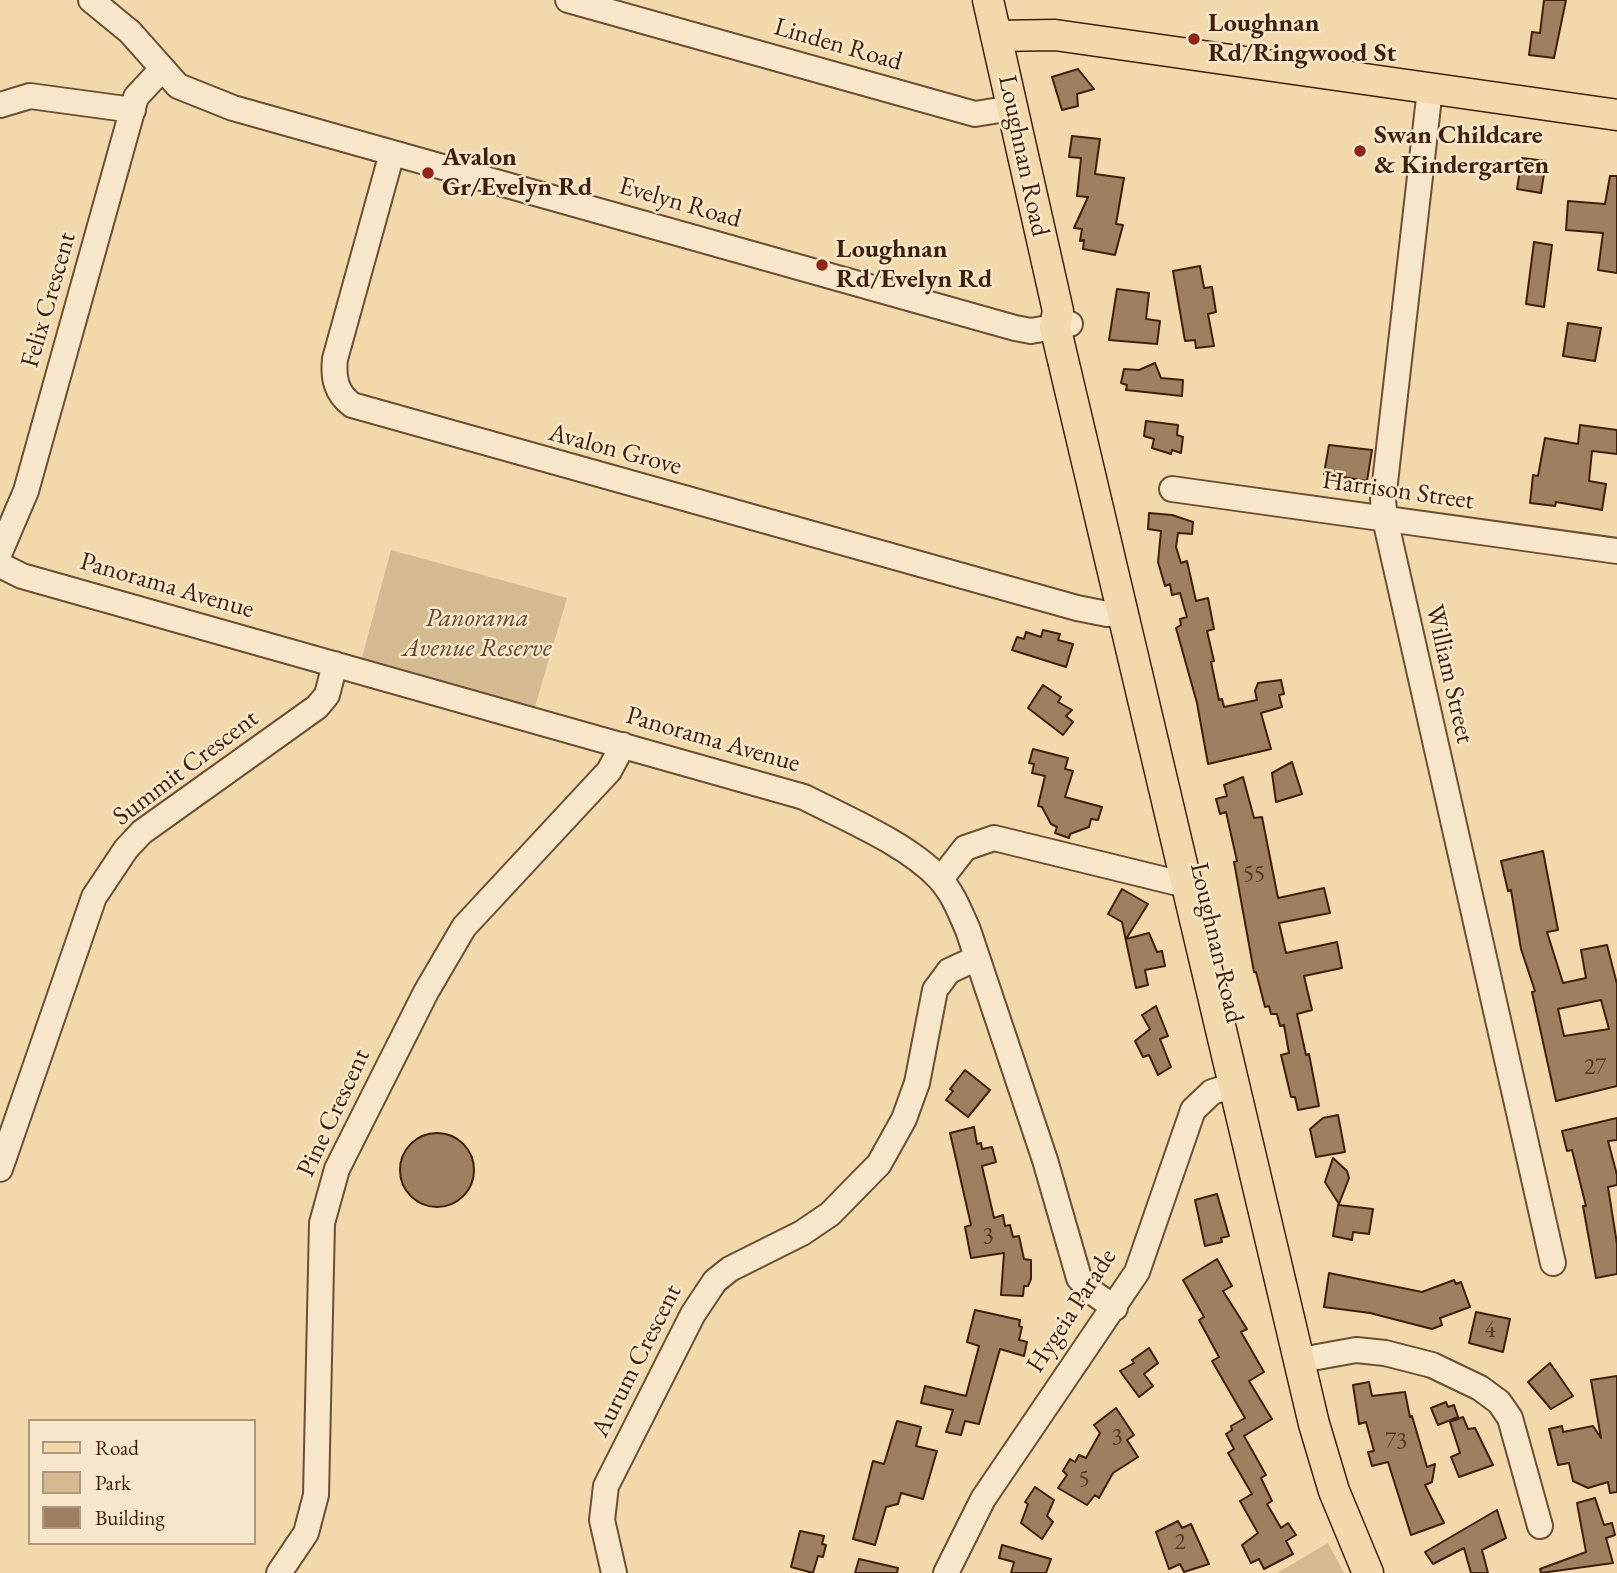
<!DOCTYPE html>
<style>
body{margin:0}
#map{position:relative;width:1617px;height:1573px;overflow:hidden;background:#f2d9ac;font-family:"EB Garamond",serif}
canvas{display:block}
.legend{position:absolute;left:28px;top:1419px;width:228px;height:126px;box-sizing:border-box;background:#f7e6c9;border:2px solid #ad977d;margin:0;padding:9px 12px;list-style:none;font-size:21px;color:#3f200c}
.legend li{display:flex;align-items:center;gap:14px;height:35px}
.legend b{width:35px;border:2px solid #ad977d}
</style>
<div id="map">
<canvas width="1617" height="1573"></canvas>
<ul class="legend">
<li><b style="height:9px;background:#f2d9ac"></b>Road</li>
<li><b style="height:19px;background:#d4ba91"></b>Park</li>
<li><b style="height:19px;background:#9c805f"></b>Building</li>
</ul>
</div>
<script>
const ctx = document.querySelector('canvas').getContext('2d');
ctx.lineJoin = 'round';
function fillPath(path, color) { ctx.fillStyle = color; ctx.fill(path, 'evenodd'); }
function trace(path, color, width, dash) { ctx.strokeStyle = color; ctx.lineWidth = width; ctx.lineCap = dash ? 'butt' : 'round'; ctx.setLineDash(dash || []); ctx.stroke(path); }
function drawText(font, color, halo, rows, align = 'center') {
  ctx.font = font + ' "EB Garamond",serif'; ctx.lineWidth = 5; ctx.setLineDash([]); ctx.textBaseline = 'middle'; ctx.strokeStyle = halo; ctx.fillStyle = color; for (const [text, x, y, turn = 0] of rows) {
    ctx.save(); ctx.translate(x, y); ctx.rotate((+turn || 0) * Math.PI / 180); ctx.textAlign = isNaN(turn) ? turn : align; if (halo) ctx.strokeText(text, 0, 0); ctx.fillText(text, 0, 0); ctx.restore();
  }
}
fillPath(new Path2D(`
 M391 550 567 598 534 710 361 661Z
 M1328 1543 1344 1573H1277Z`), '#d4ba91');
const building = new Path2D(`
 M1544 0H1566L1554 58 1529 55 1532 32 1540 33Z
 M1078 69 1094 89 1077 94 1078 106 1062 110 1052 77Z
 M1072 136 1100 139 1095 174 1124 178 1116 224 1123 225 1115 255 1083 249 1084 240 1080 241 1082 229 1074 228 1088 197 1077 196 1081 158 1069 157Z
 M1522 158 1546 161 1541 193 1517 189Z
 M1610 176H1617V273L1598 270 1603 233 1566 230 1568 201 1605 204Z
 M1534 242 1552 245 1544 307 1526 304Z
 M1200 266 1204 288 1212 287 1216 312 1208 314 1214 346 1196 348 1195 340 1185 341 1173 271Z
 M1117 289 1149 293 1146 319 1160 321 1157 344 1109 340Z
 M1568 323 1601 328 1595 361 1563 356Z
 M1155 363 1161 378 1183 380 1182 396 1126 390 1127 385 1121 383 1124 369 1139 370Z
 M1146 421 1178 425 1177 435 1183 437 1181 453 1172 450 1171 454 1152 448 1154 439 1144 436Z
 M1580 425 1617 430V454L1592 451 1589 481 1606 484 1602 510 1556 502 1555 506 1530 503 1533 475 1538 476 1545 438 1578 444Z
 M1329 445 1372 450 1367 481 1324 474Z
 M1149 513 1172 515 1193 522 1192 534 1178 533 1176 547 1181 563 1187 561 1196 601 1208 598 1214 629 1207 631 1214 661 1211 662 1219 700 1222 699 1224 707 1257 700 1255 691 1258 683 1281 680 1284 694 1279 695 1282 707 1261 713 1271 749 1208 764 1197 703 1176 628 1181 625 1180 619 1187 617 1180 593 1172 595 1170 584 1165 586 1158 562 1161 531 1148 529Z
 M1043 630 1060 634 1058 640 1073 644 1066 667 1012 650 1017 637 1024 639 1026 632 1041 637Z
 M1043 685 1061 697 1058 702 1072 710 1066 716 1073 722 1063 735 1028 708Z
 M1033 749 1068 758 1065 769 1073 771 1065 797 1102 807 1098 820 1091 819 1089 827 1070 834 1069 838 1055 833 1057 827 1051 824 1042 807 1038 806 1045 776 1032 773 1034 764 1029 763Z
 M1292 762 1302 794 1276 802 1272 773Z
 M1243 777 1254 818 1262 817 1278 898 1324 888 1330 913 1279 923 1286 953 1337 942 1342 968 1304 976 1312 1010 1297 1014 1306 1055 1309 1054 1319 1106 1298 1110 1295 1097H1291L1281 1055 1289 1053 1284 1025 1280 1026 1277 1014H1271L1269 1006 1265 1007 1256 972H1254L1234 862 1237 861 1226 812 1220 814 1216 799 1227 796 1224 785Z
 M1543 851 1558 930 1547 932 1563 983 1586 978 1581 950 1607 945 1617 984V1086L1556 1101 1532 992 1535 991 1521 949 1511 890 1508 891 1501 861ZM1601 1000 1609 1029 1564 1036 1558 1009Z
 M1122 889 1148 904 1126 939 1149 933 1157 952 1162 951 1165 966 1145 970 1148 985 1136 988 1122 922 1108 914Z
 M1156 1006 1168 1036 1160 1039 1171 1067 1158 1075 1149 1055 1143 1057 1135 1041 1150 1029 1142 1015Z
 M965 1070 990 1090 968 1117 946 1100 953 1091 950 1089Z
 M1338 1115 1345 1152 1316 1157 1310 1129 1323 1118Z
 M1617 1118V1140L1608 1141 1617 1175V1185L1608 1187 1617 1244V1274L1596 1278 1583 1206H1586L1572 1150 1567 1151 1562 1131Z
 M974 1127 977 1144 981 1143 982 1149 992 1147 996 1162 982 1166 994 1218 1003 1215 1005 1226 1010 1225 1013 1237 1019 1236 1024 1259 1031 1260V1279L1028 1286H1024L1023 1296 1001 1295 1004 1253 971 1258 965 1227 971 1225 950 1133Z
 M400 1170a37 37 0 1 1 74 0a37 37 0 1 1-74 0Z
 M1333 1158 1347 1171 1349 1178 1339 1204 1325 1182Z
 M1217 1194 1229 1236 1221 1238 1222 1242 1205 1246 1195 1200Z
 M1338 1205 1373 1209 1369 1234 1353 1232 1352 1240 1333 1236Z
 M1217 1259 1232 1286 1223 1291 1247 1329 1241 1332 1264 1372 1249 1381 1272 1419 1244 1436 1266 1475 1261 1478 1272 1501 1267 1504 1281 1528 1288 1523 1296 1535 1286 1541 1293 1554 1264 1569 1259 1559 1251 1563 1242 1545 1258 1533 1240 1501 1252 1494 1228 1453 1234 1449 1226 1434 1232 1430 1231 1426 1245 1418 1212 1361 1219 1357 1199 1320 1204 1317 1183 1280Z
 M1329 1273 1422 1292 1454 1280 1456 1284 1461 1282 1470 1307 1440 1318 1442 1325 1432 1329 1370 1313 1324 1307Z
 M975 1310 1020 1320 1019 1326 1022 1327 1019 1340 1027 1342 1024 1356 1000 1349 979 1424 965 1421 961 1435 946 1432 953 1410 921 1403 925 1386 966 1396 979 1346 967 1342Z
 M1476 1312 1510 1319 1503 1352 1469 1343Z
 M1149 1348 1158 1363 1144 1374 1153 1386 1139 1397 1120 1371 1134 1363 1132 1360Z
 M1550 1363 1573 1396 1551 1409 1528 1382Z
 M1617 1376V1492L1610 1493 1608 1482 1588 1488 1573 1481 1569 1463 1558 1465 1549 1429 1562 1426 1563 1432 1593 1426 1601 1438 1591 1380Z
 M1369 1382 1372 1396 1405 1392 1410 1417 1412 1416 1427 1467 1435 1464 1432 1482 1425 1485 1444 1523 1411 1535 1388 1462 1372 1466 1368 1452 1374 1451 1366 1422 1359 1424 1353 1385Z
 M1446 1402 1448 1407 1454 1405 1458 1417 1438 1425 1431 1408Z
 M1116 1408 1134 1435 1127 1440 1138 1457 1113 1473 1099 1498 1095 1495 1087 1505 1058 1488 1067 1475 1063 1471 1070 1459 1075 1462 1079 1455 1086 1458 1100 1433 1094 1425Z
 M1463 1417 1468 1429 1475 1428 1493 1465 1459 1477 1451 1457 1460 1453 1450 1422Z
 M897 1421 921 1427 916 1446 937 1451 923 1499 901 1493 898 1504 886 1507 875 1545 853 1539 873 1461 884 1464Z
 M1035 1487 1054 1500 1047 1516 1053 1522 1042 1539 1021 1523 1028 1504 1025 1502Z
 M1595 1498 1604 1525 1612 1523 1615 1535 1606 1538 1613 1563 1541 1573 1540 1569 1586 1552 1577 1503Z
 M1497 1510 1506 1538 1482 1550 1488 1573H1471L1464 1548 1433 1564 1425 1552Z
 M1178 1521 1182 1528 1191 1524 1209 1564 1184 1572 1180 1564 1169 1569 1156 1532Z
 M800 1531 824 1536 822 1544 826 1545 823 1557 818 1556 813 1573 791 1567Z
 M1002 1545 1051 1559 1046 1573H1011L1014 1562 999 1558Z
 M859 1559 898 1568 897 1573H855Z`);
fillPath(building, '#9c805f');
trace(building, '#3f200c', 2);
const minor = new Path2D(`
 M91 0 130 32 178 86 233 108 1015 328 1031 331 1070 324
 M568 0 975 114 1012 108
 M1430 89 1383 500 1385 519 1553 1263
 M0 105 30 96 133 110
 M392 153 335 359C333 378 336 393 352 405L1077 608 1107 614 1121 613
 M1172 489 1617 551
 M0 552 26 491 136 97 162 69
 M0 565 22 576 804 797C847 819 907 844 939 878 953 893 960 912 968 930L1045 1160 1079 1278 1092 1292 1115 1308
 M941 879 965 848 994 838 1186 885
 M0 1169 94 897 126 849 142 832 317 707 327 695 335 664
 M1312 1358 1356 1350 1385 1353 1432 1365 1480 1388 1499 1402 1510 1418 1540 1526
 M279 1573 306 1533 316 1495 322 1223 337 1169 426 992 464 927 609 771 623 745
 M614 1573 602 1520 606 1486 693 1314 715 1281 730 1269 802 1233 830 1214 879 1164 904 1119 917 1083 935 990 949 971 977 958
 M946 1573 983 1499 1137 1272 1193 1110 1212 1092 1234 1085`);
const major = new Path2D(`
 M988 0 1058 311 1055 326 1314 1424 1334 1491 1368 1573
 M996 36 1055 35 1617 115`);
trace(minor, '#6c4e34', 28);
trace(major, '#3f200c', 33);
trace(minor, '#f7e6c9', 24);
trace(major, '#f2d9ac', 30);
for (const [x, y, r, color] of [
 [1194,39,7,"#8f2418"],
 [1360,151,7,"#8f2418"],
 [428,173,7,"#8f2418"],
 [822,265,7,"#8f2418"]
]) { const dot = new Path2D(); dot.arc(x, y, r, 0, 2 * Math.PI); ctx.fillStyle = color; ctx.fill(dot); trace(dot, '#f7e6c9', 2.5); }
drawText('23px', '#563821', null, [
 ["55",1254,875],
 ["27",1595,1068],
 ["3",988,1237],
 ["4",1490,1331],
 ["3",1117,1438],
 ["73",1396,1442],
 ["5",1084,1480],
 ["2",1180,1543]
]);
drawText('bold 26px', '#3f200c', '#f7e6c9', [
 ["Loughnan",1208,24],
 ["Rd/Ringwood St",1208,54],
 ["Swan Childcare",1374,136],
 ["& Kindergarten",1374,166],
 ["Avalon",442,158],
 ["Gr/Evelyn Rd",442,188],
 ["Loughnan",836,250],
 ["Rd/Evelyn Rd",836,280]
], 'left');
drawText('26px', '#3f200c', '#f7e6c9', [
 ["Linden Road",838,45,16],
 ["Loughnan Road",1023,156,78],
 ["Evelyn Road",680,203,16],
 ["Felix Crescent",49,300,-74],
 ["Avalon Grove",615,450,15],
 ["Harrison Street",1398,491,8],
 ["Panorama Avenue",167,586,16],
 ["William Street",1449,674,77],
 ["Panorama Avenue",713,740,16],
 ["Summit Crescent",186,768,-37],
 ["Loughnan Road",1216,943,77],
 ["Pine Crescent",334,1113,-65],
 ["Hygeia Parade",1072,1311,-57],
 ["Aurum Crescent",637,1361,-63]
]);
drawText('italic 26px', '#64462d', '#f7e6c9', [
 ["Panorama",477,619],
 ["Avenue Reserve",477,649]
]);
</script>
